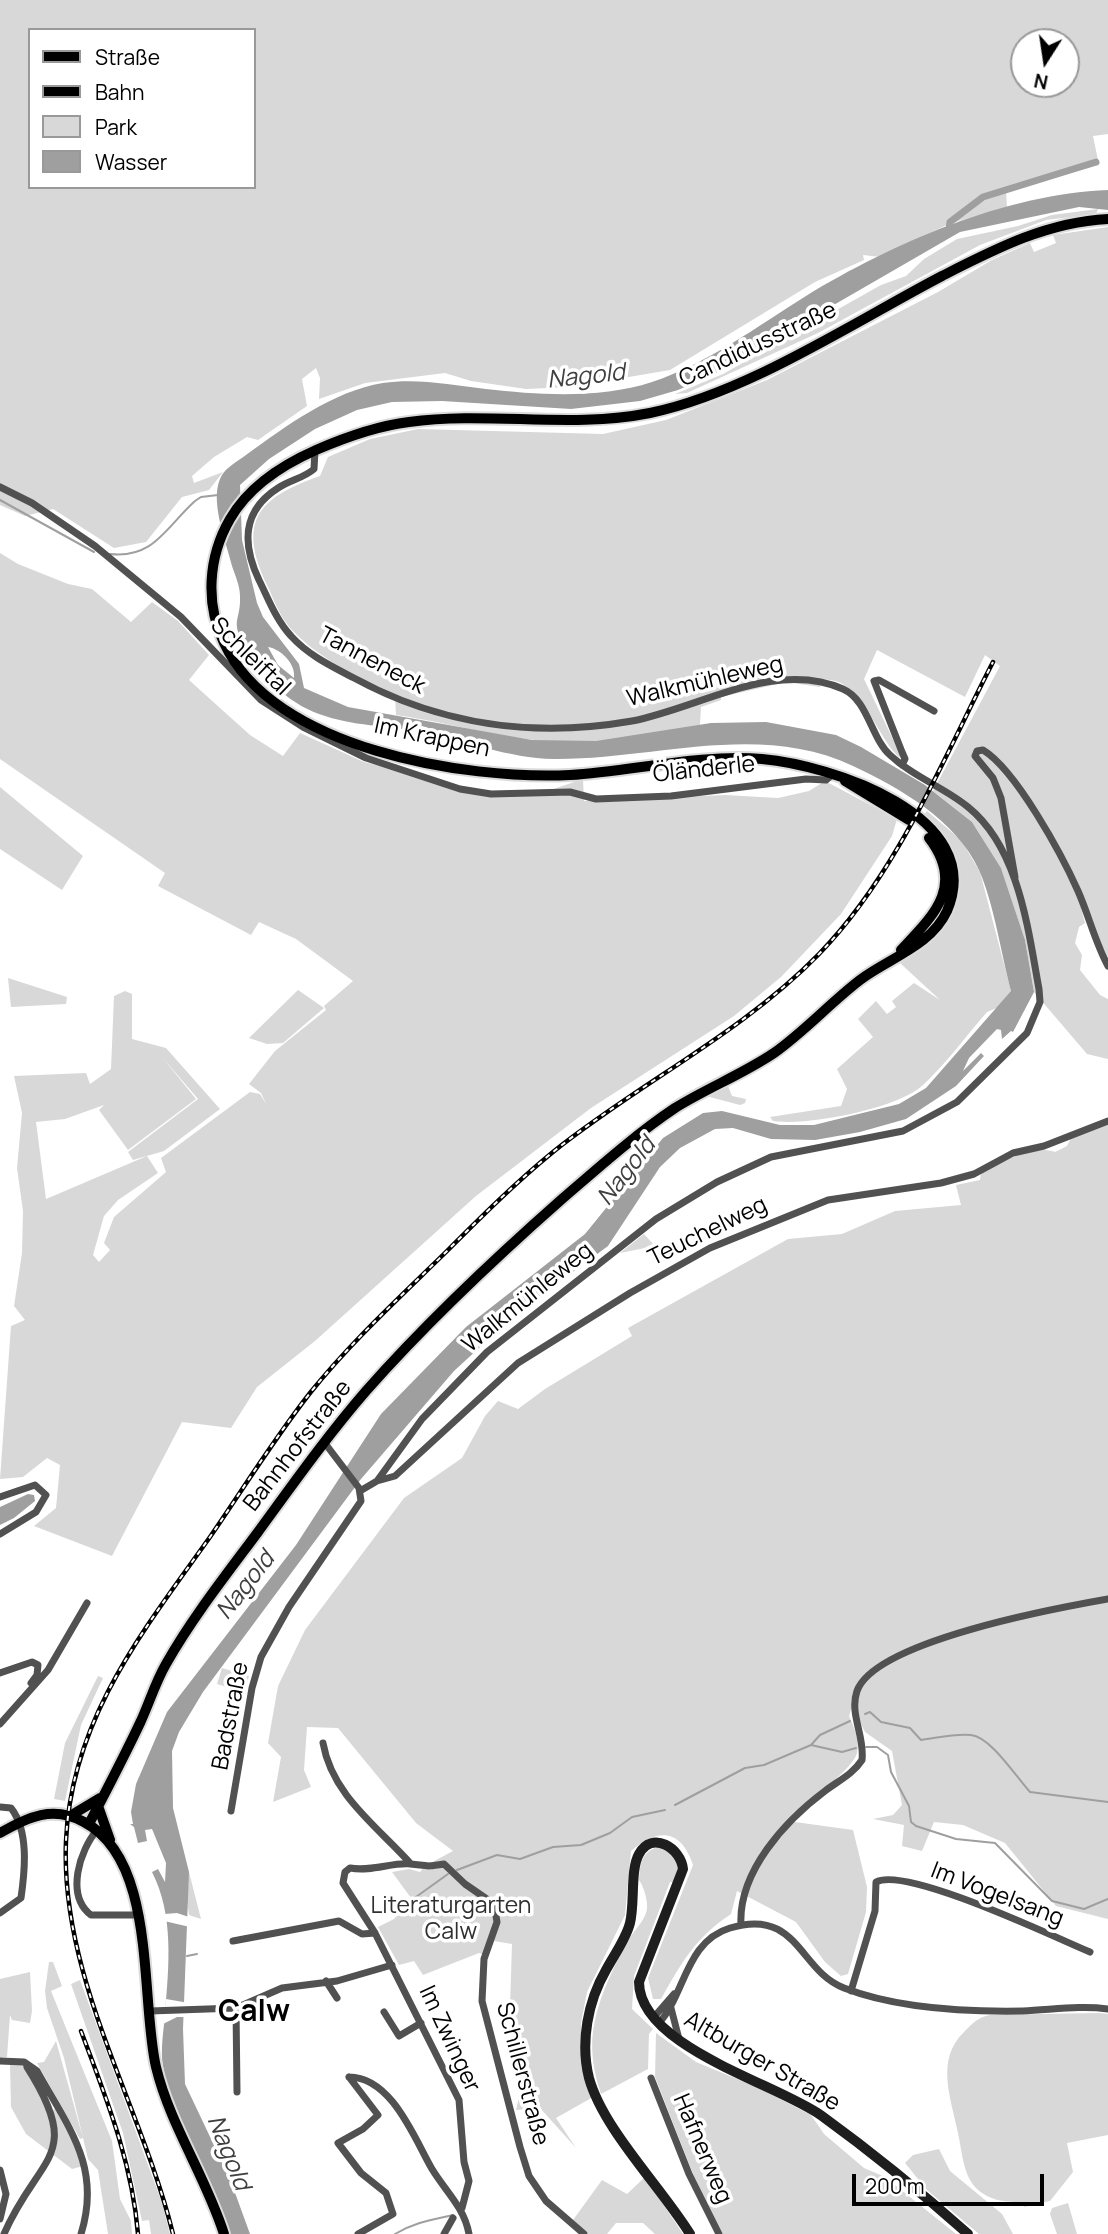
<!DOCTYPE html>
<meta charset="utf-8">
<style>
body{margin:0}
#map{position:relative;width:1108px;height:2234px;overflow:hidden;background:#fff;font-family:Manrope,sans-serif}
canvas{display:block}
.legend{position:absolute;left:28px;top:28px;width:228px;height:161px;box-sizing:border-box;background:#fff;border:2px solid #999;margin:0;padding:9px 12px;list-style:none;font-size:21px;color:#000}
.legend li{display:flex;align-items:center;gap:14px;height:35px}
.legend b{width:35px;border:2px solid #999}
.north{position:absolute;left:1010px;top:28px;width:70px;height:70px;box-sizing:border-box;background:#fff;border:2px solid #999;border-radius:50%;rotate:192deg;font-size:19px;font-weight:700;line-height:28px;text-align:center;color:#000}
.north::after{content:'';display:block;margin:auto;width:24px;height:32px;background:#000;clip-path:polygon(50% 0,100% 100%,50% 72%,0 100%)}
.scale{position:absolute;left:852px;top:2174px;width:192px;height:32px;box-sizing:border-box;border:4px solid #000;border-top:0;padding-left:9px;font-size:21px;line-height:24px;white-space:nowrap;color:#000;-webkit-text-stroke:5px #fff;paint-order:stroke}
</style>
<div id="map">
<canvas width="1108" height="2234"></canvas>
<ul class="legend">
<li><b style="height:9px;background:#000"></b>Straße</li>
<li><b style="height:9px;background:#000"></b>Bahn</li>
<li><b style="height:19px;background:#d8d8d8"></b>Park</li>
<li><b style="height:19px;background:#9f9f9f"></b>Wasser</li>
</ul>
<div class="north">N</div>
<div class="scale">200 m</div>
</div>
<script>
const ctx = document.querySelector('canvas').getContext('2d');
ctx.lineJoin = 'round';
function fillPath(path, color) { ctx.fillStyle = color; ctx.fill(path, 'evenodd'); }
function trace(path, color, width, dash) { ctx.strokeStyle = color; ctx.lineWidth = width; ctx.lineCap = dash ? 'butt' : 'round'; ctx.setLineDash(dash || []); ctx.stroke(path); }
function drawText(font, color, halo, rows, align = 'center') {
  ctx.font = font + ' Manrope,sans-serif'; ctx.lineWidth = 7; ctx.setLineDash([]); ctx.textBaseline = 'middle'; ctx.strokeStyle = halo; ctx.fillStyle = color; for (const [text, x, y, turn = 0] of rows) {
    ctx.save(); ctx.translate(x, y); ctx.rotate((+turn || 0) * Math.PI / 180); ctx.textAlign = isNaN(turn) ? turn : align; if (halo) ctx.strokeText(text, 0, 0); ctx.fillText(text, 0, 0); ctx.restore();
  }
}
fillPath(new Path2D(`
 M0 0H1108V134L1093 136 1099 165 1006 191 1007 208 951 223 880 257 863 255 864 260 815 282 670 370 570 387 526 389 471 381 445 373 365 383 319 399 320 378 316 368 302 379 307 406 258 440 247 437 214 457 192 476 194 483 223 472 209 490 182 497 146 542 114 548 53 509 25 516 0 505ZM30 30H254V187H30ZM1024 42H1066V84H1024Z
 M1098 209 1096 214 1046 220 980 245 818 333 687 393 675 394 723 374 881 285 906 276 924 259 957 239 1018 226 1052 215Z
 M1108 227V957L1080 904 1085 923 1079 927 1075 943 1082 955 1080 970 1100 995 1108 999V1059L1087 1054 1034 992 1025 940 1001 868 972 822 933 791 1000 666 985 655 965 697 877 650 864 679 901 756 899 757C876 736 860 675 823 680L820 687 786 682 721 697V700L701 707 700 725C655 734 608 744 561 742 505 740 452 723 396 715L395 695C360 679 322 660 295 633 282 621 275 603 268 587 237 523 256 498 320 476L328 457 370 439 418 429 603 434 666 420 767 380 938 292 992 260 1030 243 1034 252 1056 243 1053 235Z
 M0 553 18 564 68 584 92 589 131 622 152 602 178 621 209 655 189 680 250 735 283 756 300 733 364 762 482 791 536 795 583 779 584 801 725 795 778 798 809 791 825 781 897 819 892 836 841 914 781 977 734 1016 591 1108 476 1196 315 1341 257 1387 231 1428 182 1422 112 1556 34 1526 56 1508 60 1465 47 1458 23 1477 0 1479 11 1326 25 1320 14 1306 22 1253 23 1211 17 1168 22 1113 14 1076 86 1073 90 1084 111 1069 114 996 125 991 132 994V1039L166 1048 220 1109 164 1151 133 1160 128 1152 198 1099 162 1057 196 1099 128 1150 99 1110 104 1105 65 1119 36 1122 46 1199 147 1156 158 1173 118 1200 104 1216 93 1255 99 1262 110 1250 104 1243 114 1217 166 1172 161 1158 250 1092 260 1094 266 1104 261 1093 249 1084 275 1051 326 1010 324 1006 353 981 296 939 259 922 251 935 158 886 165 873 0 759Z
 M0 787 83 856 62 890 0 849Z
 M927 811 961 840 980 872 1011 991 999 1007 987 1012C966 1036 946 1064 923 1085 897 1109 808 1126 773 1121L770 1117 841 1106 847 1089 837 1069 873 1037 858 1019 876 1001 887 1014 896 1007 892 1001 914 983 940 1000 900 963C962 922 986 872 924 815Z
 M8 978 67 997 66 1004 11 1007Z
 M298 990 324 1008 283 1043 267 1044 249 1038Z
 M728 1086 732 1096 746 1099 745 1103 740 1105 706 1096Z
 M1108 1118V1919L1056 1906 1005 1843 963 1825 934 1822 922 1851 902 1846 904 1825 873 1819 893 1815 902 1805 892 1751 865 1732 852 1706 849 1716C854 1727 860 1741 857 1753 853 1770 804 1804 789 1818L795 1822 853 1830 867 1887 866 1912 848 1974 841 1976 825 1962 796 1922 737 1891 731 1914C695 1938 682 1962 661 1999H653L648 1978 693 1865C681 1828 657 1828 631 1851L625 1915 587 1992 581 2023V2055L593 2097 556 2118 576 2148 540 2108 516 2110 525 2072 510 2006 512 1944 494 1941 500 1919 494 1921 484 1955 479 1953 423 1975 414 1961 399 1965 378 1927 394 1919 411 1898 392 1872 409 1869 420 1872 425 1866 453 1851 416 1823 338 1728 307 1727 304 1770 311 1787 273 1802 281 1757 268 1743 278 1686 305 1630 404 1498 462 1458 485 1416 498 1401 518 1409 545 1389 632 1336 628 1328 788 1239 842 1234 895 1211 961 1205 956 1185 980 1180 981 1173C1002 1163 1031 1144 1055 1152L1067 1146 1074 1132Z
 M644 1234 655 1246 620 1253Z
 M222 1668 249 1676 244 1692 217 1684Z
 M98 1676 103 1678 81 1725 65 1801 54 1799 65 1743Z
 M657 1847 665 1848 676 1856 679 1870 674 1882H670L634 1976 632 2009 653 2029 649 2034 648 2069 601 2094C593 2070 589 2046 595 2020 601 1992 616 1961 631 1936 637 1927 645 1920 647 1909 648 1901 644 1887 639 1880 640 1865 641 1853 657 1847Z
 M189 1872 201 1919 189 1915 186 1893Z
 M49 1962H53L62 1986 51 1991 112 2141 120 2199 131 2221 132 2234H108L98 2170 88 2159 64 2058 47 2008 45 1991Z
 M30 1972 32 2011 30 2023 12 2020 10 2015 7 2057 0 2058V1979Z
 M80 1980 162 2203 170 2234H151L149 2220 142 2221 123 2133 71 1984Z
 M1099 2013 1108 2014V2135L1067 2143 1073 2172 1050 2201 1024 2207 1022 2202C1003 2203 981 2199 970 2180 963 2168 961 2147 958 2133 951 2098 935 2060 964 2032 973 2023 978 2017 990 2015Z
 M656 2033 696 2062 759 2088 811 2115 824 2134 864 2168 885 2177 956 2234H723L693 2174 655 2077Z
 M56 2041 83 2138 80 2139 37 2063 44 2062Z
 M23 2063 49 2112 55 2109 80 2154 83 2166 72 2169 26 2134 11 2107 10 2064Z
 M939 2149 950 2171 1002 2214 1013 2234H979L927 2190 905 2163 913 2155Z
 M645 2177 683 2234H655L643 2223H616L607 2234H589L573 2220 602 2180 627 2194Z
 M1068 2203 1077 2234H1057L1050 2214 1052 2208Z`), '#d8d8d8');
fillPath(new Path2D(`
 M1108 190V210L1079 207 960 232 716 373 678 390 640 401 571 409 442 401 392 402 357 410 315 429 269 459 240 485 242 540 257 603 263 617 299 664 304 688 348 707 532 740 596 741 711 723 766 722 836 735 861 747 925 785 972 822 1001 868 1025 940 1034 992 1013 1032 1011 1031 1002 1039 1001 1030 997 1029 969 1058 963 1071 981 1053 984 1056 956 1086 906 1119 860 1132 815 1140 771 1139 733 1128 715 1129 680 1148 660 1167 608 1246 516 1314 454 1371 361 1479 203 1692 179 1732 172 1751 173 1808 189 1872 183 2029 185 2084 230 2179 250 2234H230C212 2179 172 2122 163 2066 160 2049 164 2030 165 2013 169 1966 174 1915 152 1872L158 1869 165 1882 166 1863 152 1829 145 1830 147 1841 138 1843 134 1827 130 1824H133L131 1812 136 1784 167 1712 296 1545 381 1414 466 1327 585 1234 663 1138 703 1113 722 1111 780 1125H814L899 1104 926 1088 1011 991C1001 953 994 904 979 870 956 820 900 788 853 766 758 721 653 760 554 759 508 758 466 741 422 732 389 726 351 726 319 714 288 703 259 675 244 646 230 619 241 621 240 596 240 586 235 575 232 566 226 541 208 498 222 475 227 467 238 461 246 455 286 426 333 391 383 383 418 378 451 385 486 389 539 395 600 399 652 382 707 364 758 326 806 296 893 243 1005 194 1108 190ZM268 647C281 649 296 664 294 678L278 665Z
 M28 1494 34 1495 35 1501 14 1518 0 1525V1507Z`), '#9f9f9f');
fillPath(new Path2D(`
 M177 1913 192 1918 190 1927 164 1921 165 1914Z
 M166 1999 189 2003 188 2017H177L163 2024Z`), '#fff');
trace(new Path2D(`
 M0 500 94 552
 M110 554C154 559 166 527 195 501L201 497 218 495
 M865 1714 870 1712 881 1722 910 1728 921 1740C937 1738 956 1733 971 1735 991 1737 1016 1777 1030 1792L1108 1802
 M811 1745 842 1752 856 1748
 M866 1747H877L888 1755 891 1772 909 1806 911 1822 916 1826 956 1839 995 1843 1052 1901 1084 1909 1108 1899
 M675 1805 745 1768 764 1765 811 1745 820 1735 850 1721
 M457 1870 497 1855 520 1859 553 1847 581 1845 610 1833 632 1817 665 1810
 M395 1912 448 1874
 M187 1956 197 1954
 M395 2234C415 2222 431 2220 453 2215`), '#9f9f9f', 2);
trace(new Path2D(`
 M949 230 950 222 983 197 1096 162`), '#9f9f9f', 7);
const primary = new Path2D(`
 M845 781 909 820
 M901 950C933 916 966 886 929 838
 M98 1806 110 1840
 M70 1816 100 1798
 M89 1824C106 1791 124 1757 140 1723 149 1704 155 1683 166 1664 192 1618 226 1575 258 1532 293 1484 327 1436 366 1391 426 1323 494 1259 562 1199 598 1168 636 1134 675 1108 707 1088 743 1074 774 1053 805 1031 830 1003 860 980 889 958 931 946 947 911 988 815 830 765 762 759 698 754 634 771 570 775 465 780 273 749 224 643 205 604 208 557 230 519 249 486 282 465 316 450 346 437 376 426 409 422 489 411 570 429 650 413 747 393 854 322 942 276 995 249 1047 222 1108 219
 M0 1833C28 1817 53 1805 84 1822 157 1860 140 1997 156 2067 170 2125 206 2177 224 2234`);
trace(primary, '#dbdbdb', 14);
trace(new Path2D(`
 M315 450 314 469C304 478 290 480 278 488 242 511 242 544 259 580 268 598 276 620 291 636 308 655 331 666 354 678 440 725 535 738 632 721 699 708 775 659 843 689 868 700 871 738 890 755 913 777 944 787 968 807 1019 848 1028 929 1039 989L1040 1002 1027 1033 957 1102 903 1131 771 1157 717 1182 656 1219 487 1352 422 1419 377 1481 360 1491
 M0 487 32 503 95 546 181 617 261 700 303 727 366 758 460 789 491 794 570 792 596 799 671 796 806 779 826 780 833 774
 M902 765 905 759 902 752 874 681 879 680 934 711
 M1015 877 1001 798 993 778 975 756 977 751 983 750C1016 770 1062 855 1078 891 1089 916 1095 942 1108 966
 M377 1481 395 1476 518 1363 630 1293 710 1248 828 1200 941 1183 974 1174 1013 1153 1044 1146 1108 1121
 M0 1497 35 1485 46 1495 36 1512 0 1534
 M0 1673 32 1662 38 1665 37 1675 31 1683
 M0 1724 48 1670 87 1603
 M323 1743C332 1795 377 1826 411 1864
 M0 1807 11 1808C29 1831 25 1870 21 1898L0 1913
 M231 1811 252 1688 261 1657 289 1607 361 1501 359 1488 324 1442
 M97 1830C80 1850 65 1895 91 1915H136
 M741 1925C738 1872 785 1821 825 1791 838 1781 853 1774 862 1760 865 1736 849 1714 857 1691 875 1641 1057 1608 1108 1599
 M233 1941 339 1921 362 1934 375 1933
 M326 1981 337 1998
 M851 1991 875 1911 876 1882C906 1866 1054 1937 1090 1952
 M236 2008 237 2092
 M671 2008 679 2039
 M150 2011 236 2008 282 1988 337 1981 392 1965
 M384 2012 399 2036 421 2023
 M654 2017 674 1994
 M659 2023C685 1994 686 1941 730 1928 798 1907 799 1971 844 1988 898 2009 966 2012 1023 2011 1051 2010 1080 2005 1108 2009
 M0 2061 24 2062 37 2071C68 2127 102 2167 81 2234
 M349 2077 378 2115 363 2129 338 2143 361 2173 386 2193 393 2214 358 2234
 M349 2077C392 2077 415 2140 432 2169 446 2192 464 2207 469 2234
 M651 2078 689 2174 719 2234
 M0 2170 6 2194 0 2219
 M462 2208 469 2181 464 2162 459 2100 375 1933 343 1883 345 1872 350 1868C372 1872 392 1862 411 1864 429 1866 426 1867 444 1864L465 1884 494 1904 497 1922 484 1959 482 2001 520 2147 529 2176 546 2201 584 2234
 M4 2234C38 2155 85 2158 27 2067
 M444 2234 453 2218`), '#515151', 7);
trace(new Path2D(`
 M690 2234C661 2187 603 2129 589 2078 580 2042 588 2001 606 1970 614 1955 626 1939 630 1923 635 1903 630 1870 639 1854 652 1830 681 1848 683 1869L639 1982C639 2047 778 2084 822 2116 873 2153 922 2193 968 2234`), '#1e1e1e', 10);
trace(primary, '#000', 10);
const rail = new Path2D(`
 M81 2031C106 2098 132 2161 138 2234
 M173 2234C141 2104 60 1978 66 1841 71 1720 143 1631 210 1537 243 1489 274 1439 310 1393 351 1342 399 1298 446 1252 480 1218 515 1183 553 1152 639 1083 741 1034 819 954 897 874 942 761 993 662`);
trace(rail, '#000', 4.5);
trace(rail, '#fff', 2, [5]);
drawText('23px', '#000', '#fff', [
 ["Candidusstraße",758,345,-25],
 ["Schleiftal",250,657,44],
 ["Tanneneck",372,661,28],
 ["Walkmühleweg",705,682,-13],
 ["Im Krappen",432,738,12],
 ["Öländerle",704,770,-6],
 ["Teuchelweg",708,1232,-26],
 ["Walkmühleweg",528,1298,-39],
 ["Bahnhofstraße",298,1446,-52],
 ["Badstraße",231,1716,-79],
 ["Im Vogelsang",997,1895,21],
 ["Im Zwinger",449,2039,65],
 ["Altburger Straße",762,2062,30],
 ["Schillerstraße",522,2074,75],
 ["Hafnerweg",702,2149,67]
]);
drawText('23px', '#2f2f2f', '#fff', [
 ["Literaturgarten",451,1907],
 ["Calw",451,1933]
]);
drawText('italic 24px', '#404040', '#fff', [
 ["Nagold",586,377,-6],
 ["Nagold",627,1172,-52],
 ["Nagold",246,1586,-52],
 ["Nagold",228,2153,68]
]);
drawText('bold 30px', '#000', '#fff', [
 ["Calw",254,2013]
]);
</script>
